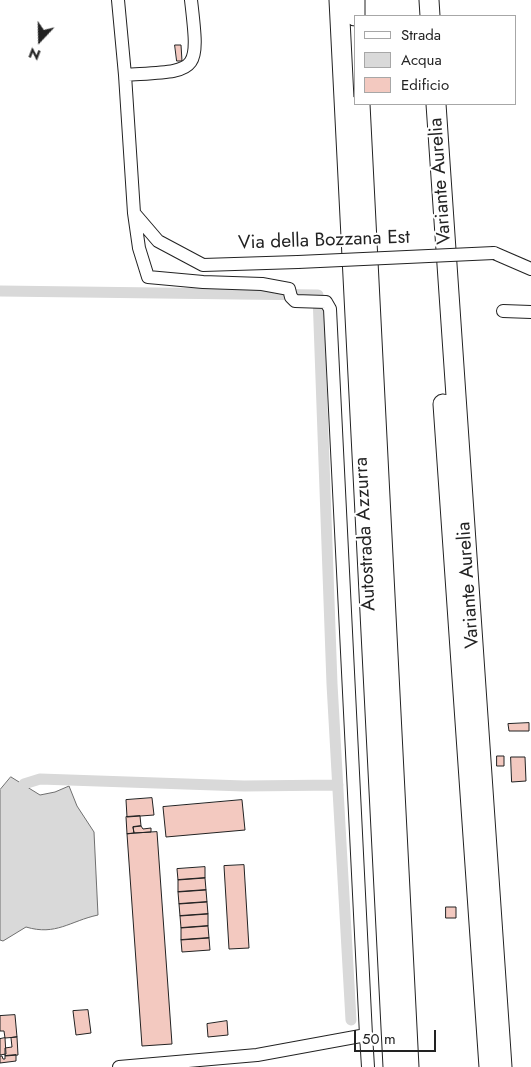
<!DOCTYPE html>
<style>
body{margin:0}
#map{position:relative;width:531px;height:1067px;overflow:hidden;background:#fff;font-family:Jost,sans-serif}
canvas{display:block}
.legend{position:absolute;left:354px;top:15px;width:162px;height:90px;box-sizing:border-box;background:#fff;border:1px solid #a7a7a7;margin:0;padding:6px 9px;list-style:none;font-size:15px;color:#222}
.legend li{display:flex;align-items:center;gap:10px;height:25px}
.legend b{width:25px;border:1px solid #a7a7a7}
.north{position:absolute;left:15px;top:15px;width:50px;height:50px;-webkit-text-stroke:4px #fff;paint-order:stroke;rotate:201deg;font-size:14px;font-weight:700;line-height:20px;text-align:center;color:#222}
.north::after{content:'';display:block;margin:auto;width:18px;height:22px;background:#222;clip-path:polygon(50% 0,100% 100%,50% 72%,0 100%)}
.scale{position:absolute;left:354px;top:1030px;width:82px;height:22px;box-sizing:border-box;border:2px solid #222;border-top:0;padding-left:6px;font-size:15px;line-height:18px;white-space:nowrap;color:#222;-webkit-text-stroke:4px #fff;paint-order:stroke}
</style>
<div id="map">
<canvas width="531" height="1067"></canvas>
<ul class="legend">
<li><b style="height:6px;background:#fff"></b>Strada</li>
<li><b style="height:14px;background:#d9d9d9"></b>Acqua</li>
<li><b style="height:14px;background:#f3c9c0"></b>Edificio</li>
</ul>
<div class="north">N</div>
<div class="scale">50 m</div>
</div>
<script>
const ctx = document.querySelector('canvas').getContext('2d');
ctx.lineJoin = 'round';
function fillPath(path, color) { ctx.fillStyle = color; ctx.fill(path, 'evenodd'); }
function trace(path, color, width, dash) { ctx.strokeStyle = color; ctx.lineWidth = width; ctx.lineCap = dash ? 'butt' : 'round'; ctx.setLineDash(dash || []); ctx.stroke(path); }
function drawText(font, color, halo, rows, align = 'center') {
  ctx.font = font + ' Jost,sans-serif'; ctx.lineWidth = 4; ctx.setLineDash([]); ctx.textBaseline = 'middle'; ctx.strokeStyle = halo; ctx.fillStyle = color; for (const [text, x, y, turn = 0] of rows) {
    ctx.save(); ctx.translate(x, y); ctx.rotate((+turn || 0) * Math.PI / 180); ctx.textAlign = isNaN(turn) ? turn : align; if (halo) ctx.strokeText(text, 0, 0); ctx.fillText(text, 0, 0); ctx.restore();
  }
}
const water = new Path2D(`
 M11 777 40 795 55 792 69 786 77 806 94 832 98 915C70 921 56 936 26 927L3 941 0 940V790Z`);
fillPath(water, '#d9d9d9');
trace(water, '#6f6f6f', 1);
trace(new Path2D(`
 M0 291 318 295 332 684 351 1020
 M24 784 40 779 244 786 338 785`), '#d9d9d9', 11);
const building = new Path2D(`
 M175 45H181L182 61H177Z
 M529 723V731H509L508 724Z
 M497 756H504V766H497Z
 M511 757H525L526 781 512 782Z
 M152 798 154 815 127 817 126 800Z
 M242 800 245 830 166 837 163 807Z
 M140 816 141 826 133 827 134 833 127 834 126 817Z
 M141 826 143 829 151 828V832L134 833 133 827Z
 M157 832 172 1044 142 1046 127 834Z
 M244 865 249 948 229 949 224 866Z
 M205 867V878L178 880 177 869Z
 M205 878 206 890 178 892V880Z
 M206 890 207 902 179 904 178 892Z
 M207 902 208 914 180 916 179 904Z
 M446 907H456V918H446Z
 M208 914V926L181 928 180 916Z
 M208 926 209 938 181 940V928Z
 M209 938 210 950 182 952 181 940Z
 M88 1010 91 1033 76 1035 73 1011Z
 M15 1015 17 1037 5 1038 4 1031H0V1016Z
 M227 1021 228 1035 208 1037 207 1024Z
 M17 1037 18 1055 5 1056V1048L12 1047 11 1038Z
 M5 1038 6 1054 0 1055V1039Z
 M16 1055V1061L0 1063V1056H2L3 1059H5V1056Z`);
fillPath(building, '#f3c9c0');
trace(building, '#222', 1);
const minor = new Path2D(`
 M118 0 125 75
 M191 0C200 76 198 70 125 75L134 213 139 248 148 277 203 282 262 284 289 289 291 297 295 301 326 302 330 309 366 1035
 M134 213 158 241 203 265 298 262
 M494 253 531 269
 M503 311 531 312
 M119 1067 257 1055 366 1035 368 1067`);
const highway = new Path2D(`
 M339 0 393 1067
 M355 0V16
 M429 0 430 16
 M360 104 409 1067
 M436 104 502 1067
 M443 404 489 1067`);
trace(minor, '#222', 14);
trace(highway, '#222', 21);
trace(minor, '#fff', 12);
trace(highway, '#fff', 19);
const minorBridge = new Path2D(`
 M298 262 494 253`);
trace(minorBridge, '#222', 14, []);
trace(minorBridge, '#fff', 12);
drawText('19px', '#222', '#fff', [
 ["Variante Aurelia",441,181,-94],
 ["Via della Bozzana Est",324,241,-2],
 ["Autostrada Azzurra",366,534,-93],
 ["Variante Aurelia",469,585,-94]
]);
</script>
